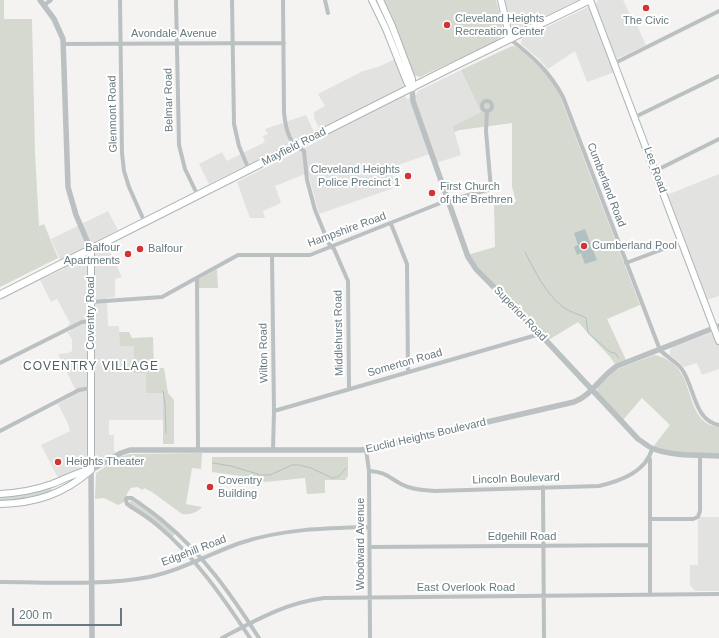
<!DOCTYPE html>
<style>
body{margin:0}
#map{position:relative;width:719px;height:638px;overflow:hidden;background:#f4f3f1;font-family:Helvetica,sans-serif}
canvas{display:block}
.scale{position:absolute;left:12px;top:608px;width:110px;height:18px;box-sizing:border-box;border:2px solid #66797f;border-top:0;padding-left:5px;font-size:12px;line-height:14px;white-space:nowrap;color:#66797f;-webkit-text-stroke:3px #fff;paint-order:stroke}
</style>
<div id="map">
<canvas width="719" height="638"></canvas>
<div class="scale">200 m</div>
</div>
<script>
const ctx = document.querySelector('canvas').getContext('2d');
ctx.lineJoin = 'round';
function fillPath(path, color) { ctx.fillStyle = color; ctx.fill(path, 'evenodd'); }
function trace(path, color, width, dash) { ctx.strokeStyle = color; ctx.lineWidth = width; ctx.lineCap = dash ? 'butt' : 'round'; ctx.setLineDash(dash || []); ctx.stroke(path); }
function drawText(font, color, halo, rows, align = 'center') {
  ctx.font = font + ' Helvetica,sans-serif'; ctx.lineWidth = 4; ctx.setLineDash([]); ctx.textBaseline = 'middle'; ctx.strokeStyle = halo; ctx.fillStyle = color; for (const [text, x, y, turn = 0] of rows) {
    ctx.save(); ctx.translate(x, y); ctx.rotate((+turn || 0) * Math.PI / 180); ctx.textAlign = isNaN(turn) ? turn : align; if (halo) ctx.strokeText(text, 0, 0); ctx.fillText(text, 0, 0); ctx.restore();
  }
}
fillPath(new Path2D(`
 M505 0H578L518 29 514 28 511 24Z
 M597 0H623L633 21H635L646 45 610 62 615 72 587 82 575 51 548 69 539 59 521 44 522 39 598 2Z
 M395 59 405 83 406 99 416 95 418 91 461 70 481 112 453 126 461 155 436 163 432 153 390 168 397 187 319 214 308 173 275 186 281 203 263 211 265 218H250L237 182 324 138 314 118V112L325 106 318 94 363 71 378 67Z
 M306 115 314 132 209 184 199 164 222 152 227 161 265 142 263 136 268 134 265 129Z
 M719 174V296L707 300 667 195Z
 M108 211 118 230 103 238 122 277 115 279V297L107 298 108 326H119L120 345 135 346 134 373H146L163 393V420H109V435H114V450L116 452 106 458 87 462 80 469 79 468 58 478 41 445 70 431 68 424 58 404 77 393 58 354 68 353 72 351V339L67 332 71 331 68 326 70 323 57 299 51 302 40 280 64 269 51 239Z
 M719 330V369L702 375 697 363 684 367 670 355V350L673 347Z
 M701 517H719V591H695L690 585V565H698V521Z`), '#e2e3e1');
fillPath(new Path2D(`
 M0 0H4V19H32L35 152 39 226 44 224 58 258 0 287Z
 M383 0H496C498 9 506 31 500 38 498 40 495 41 492 43L420 77 414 75 391 14Z
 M512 46H515C534 60 549 76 560 96L640 305 607 319 626 360 615 364 610 357 578 322 547 341 467 255 495 247 494 205 516 202 512 187V123L460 130 454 132 453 126 481 112 461 70Z
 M217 269 218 288H199V279Z
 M119 332H129L132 338 153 337 154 368H164L168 393 174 400V444H163V393H146V373H134V346H120Z
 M654 355C697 363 682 411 710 425 713 426 716 426 719 427V454L673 452 653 447 670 425 642 398 623 420 598 394 597 390 598 386 615 370Z
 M202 453 201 469 192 468 186 504 202 507C197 513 189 515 182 514L152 492 144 488 143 490 137 487 131 488 128 492 124 502 118 505 104 498 95 499 96 473 122 456 130 454Z
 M212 457H348V476L345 480H325V493L307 494 305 478 265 482 247 477 212 472Z
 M50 487 52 490 51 493 34 498 0 502V495Z
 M131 500 161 521 175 534 172 537 129 503Z`), '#d5d9d0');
fillPath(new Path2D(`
 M585 229 597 260 585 264 581 253 577 255 574 247 578 245 574 233Z`), '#b1c1c2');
trace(new Path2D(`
 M525 252C535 271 545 293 563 307 569 312 579 314 586 318L588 333 610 352 615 353 618 357
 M163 391 165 404 166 433
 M213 463 231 466 261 475H270L292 465H299L311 468 332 478C339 478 342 473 346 468`), '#b1c1c2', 1);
const secondary = new Path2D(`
 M372 0 386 29 407 82 412 88
 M380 0 392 26 412 79V88
 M501 0 510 39
 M590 0 719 341
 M91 250V470
 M0 494C18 493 35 490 52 484 65 479 76 473 89 470
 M0 504C36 503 64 494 91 470`);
const primary = new Path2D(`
 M0 295 454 66 589 0`);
trace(secondary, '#aeb5b7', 8);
trace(primary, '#afb4b6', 9);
trace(new Path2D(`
 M120 0 122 153 124 171 129 187 145 223
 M176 0 179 145 185 169 198 196
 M232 0 234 124 239 146 249 170
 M283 0 284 112C285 123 287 138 296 146 298 148 302 149 304 151L307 180 315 210 329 244 334 249 348 281 349 388
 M325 0 328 13
 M44 5 51 0
 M510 39C533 57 549 71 563 97L660 350C666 356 676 362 681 368 695 386 693 420 719 425
 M63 44 284 43
 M615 63 719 11
 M482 106a5 5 0 1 1 10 0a5 5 0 1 1-10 0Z
 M635 117 719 76
 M655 171 719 139
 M391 224 407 264 408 372
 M272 255 274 411 273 450
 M626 263 682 242
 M197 278 198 450
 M91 302 162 297 238 255H310L443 202 491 189 486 131 487 111
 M0 363 82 322 91 321
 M274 411 540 334
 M0 431 79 390 91 388
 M366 449 369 471 370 638
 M650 459V595
 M369 471C387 472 389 478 403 485 413 490 423 490 434 491L599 486C620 481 646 472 652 449
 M543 487 544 638
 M650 519H693L698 517 700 511V455
 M370 547 650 545
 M0 582C49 582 101 586 149 577 182 570 209 554 240 543 282 529 325 528 369 527
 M222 638C256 620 285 603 324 598L719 594
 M250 638C224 599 194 555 157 525 148 517 137 511 127 504L126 500 127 498H132C143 506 154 513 164 522 203 554 232 596 259 638`), '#bbc0c2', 4);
trace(new Path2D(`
 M40 0 54 19 63 39 68 187 76 215 91 250
 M412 88 413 101 468 257 476 269 540 334 638 439C643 442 648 447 654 449 672 456 699 455 719 456
 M92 638 91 470 121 453 130 450H361L370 449 574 402C592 395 600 377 617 366L719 326`), '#bbc0c2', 5.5);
trace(secondary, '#fff', 6);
trace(primary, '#fff', 7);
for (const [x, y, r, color] of [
 [646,8,4,"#d23333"],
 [447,25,4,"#d23333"],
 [408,176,4,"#d23333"],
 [432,193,4,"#d23333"],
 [584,246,4,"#d23333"],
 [140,249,4,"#d23333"],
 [128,254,4,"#d23333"],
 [58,462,4,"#d23333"],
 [210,487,4,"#d23333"]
]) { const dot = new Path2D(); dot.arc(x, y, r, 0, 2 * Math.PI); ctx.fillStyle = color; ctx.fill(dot); trace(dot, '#fff', 1.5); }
drawText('11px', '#66797f', '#fff', [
 ["Cleveland Heights",455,19],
 ["Recreation Center",455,32],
 ["The Civic",646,21,"center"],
 ["Cleveland Heights",400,170,"right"],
 ["Police Precinct 1",400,183,"right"],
 ["First Church",440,187],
 ["of the Brethren",440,200],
 ["Cumberland Pool",592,246],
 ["Balfour",120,248,"right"],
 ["Apartments",120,261,"right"],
 ["Balfour",148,249],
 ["Heights Theater",66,462],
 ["Coventry",218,481],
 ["Building",218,494]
], 'left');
drawText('11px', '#66797f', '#fff', [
 ["Avondale Avenue",174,34],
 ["Belmar Road",169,100,-91],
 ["Glenmont Road",113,114,-91],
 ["Mayfield Road",294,147,-27],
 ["Lee Road",655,170,70],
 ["Cumberland Road",606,185,69],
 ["Hampshire Road",347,230,-20],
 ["Coventry Road",91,313,-90],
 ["Superior Road",520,314,46],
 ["Middlehurst Road",339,333,-91],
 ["Wilton Road",264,353,-91],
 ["Somerton Road",405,363,-16],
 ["Euclid Heights Boulevard",426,436,-13],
 ["Lincoln Boulevard",516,479,-2],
 ["Edgehill Road",522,537],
 ["Woodward Avenue",361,544,-90],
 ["Edgehill Road",194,551,-21],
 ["East Overlook Road",466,588]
]);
ctx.letterSpacing = '1px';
drawText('12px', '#536165', '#fff', [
 ["COVENTRY VILLAGE",91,367]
]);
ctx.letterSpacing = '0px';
</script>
